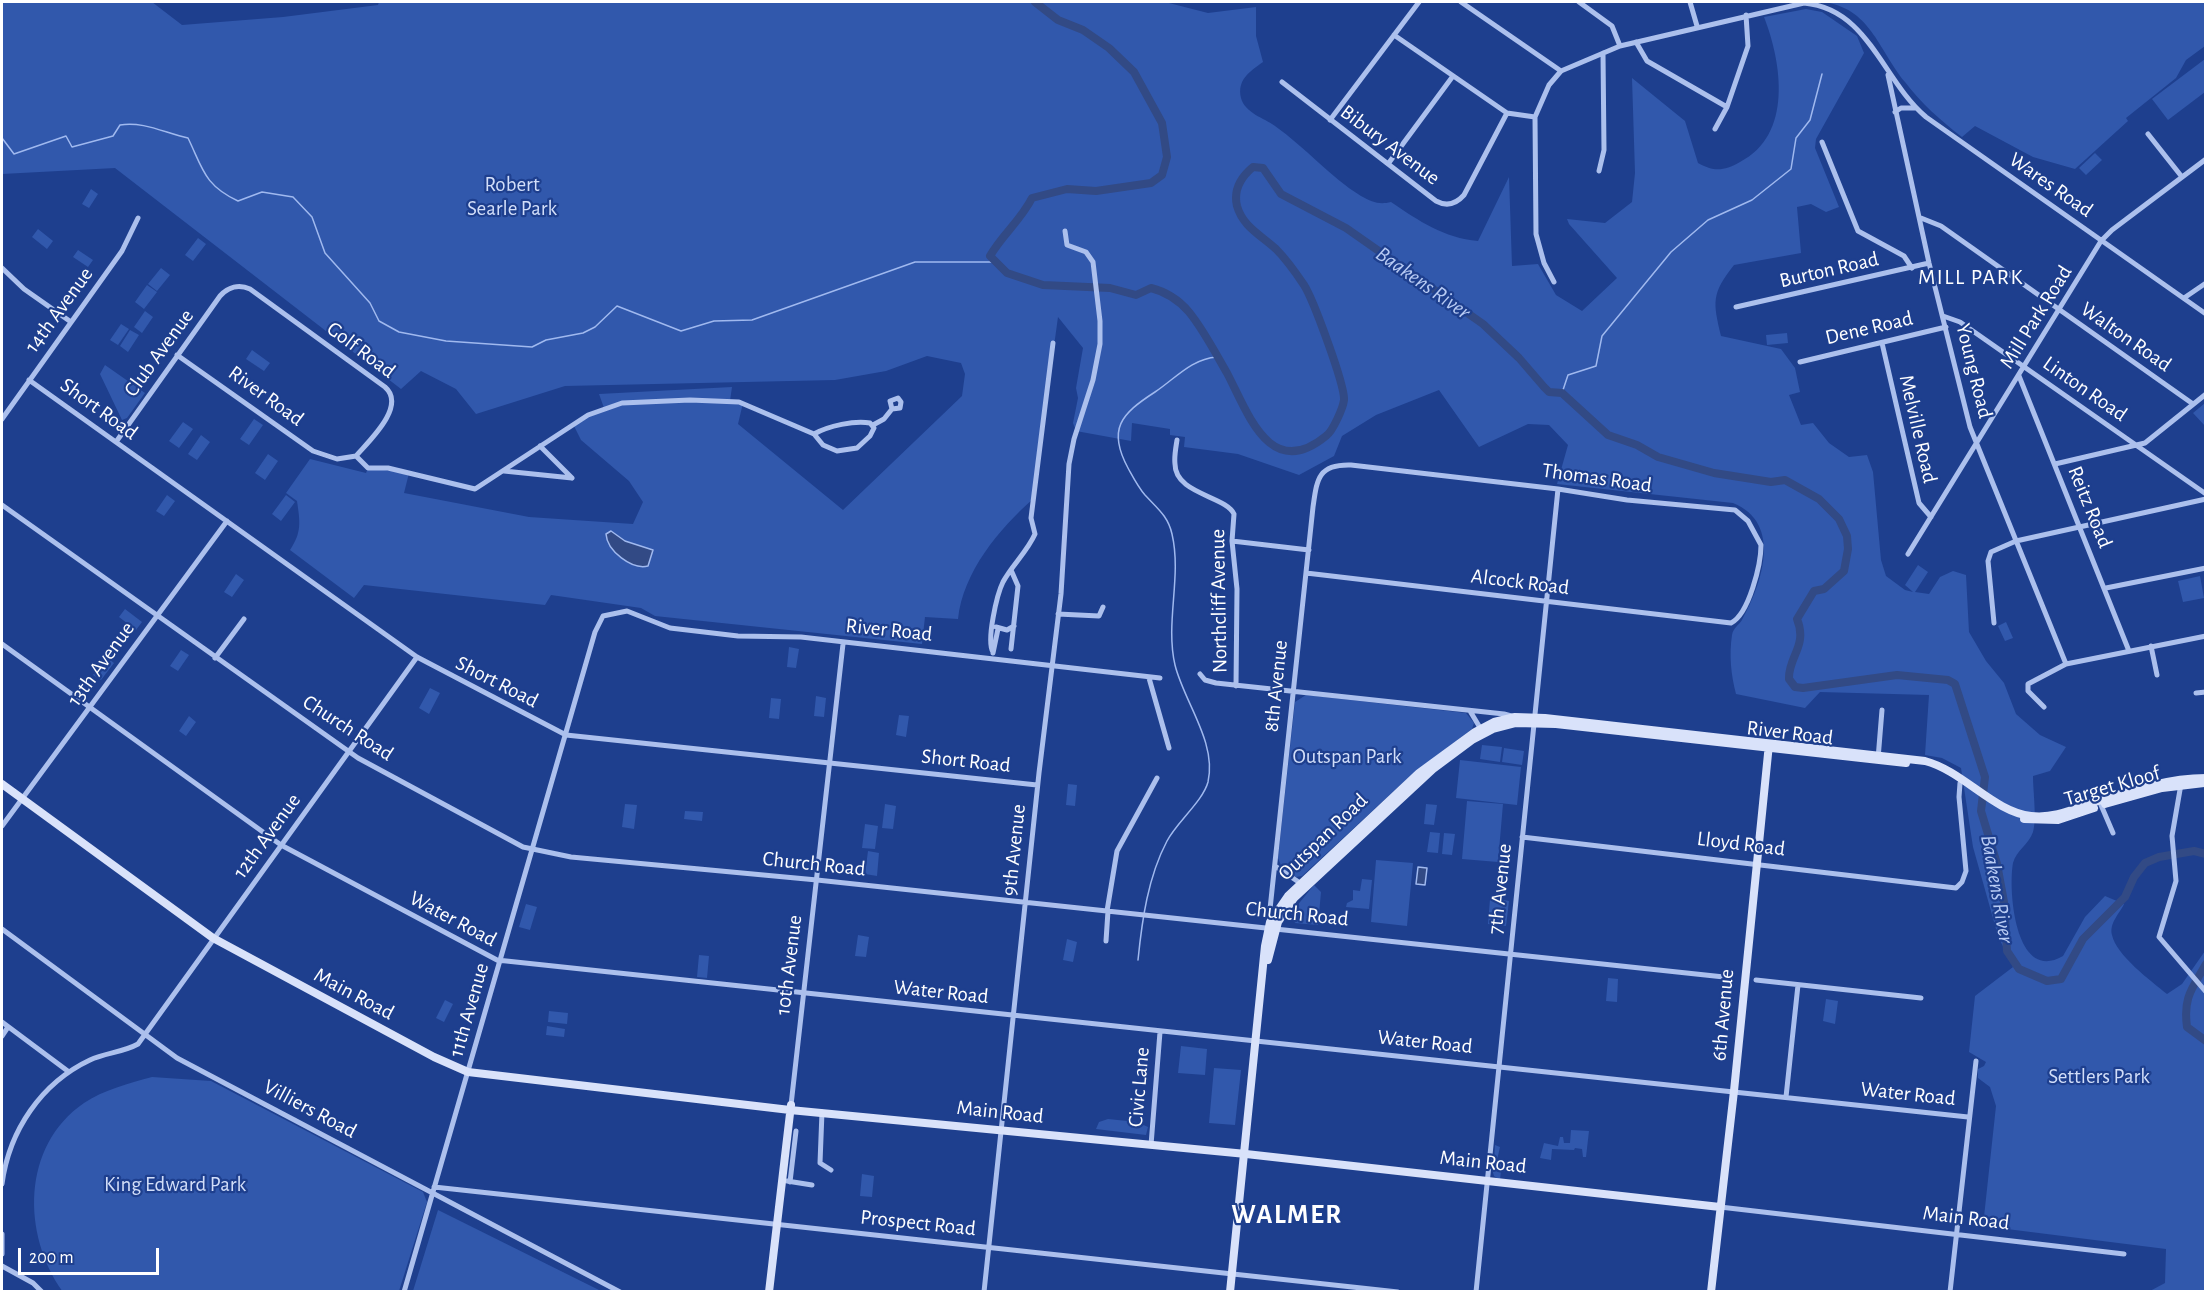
<!DOCTYPE html>
<style>
body{margin:0}
#map{position:relative;width:2207px;height:1293px;overflow:hidden;background:#1e3f8e;font-family:"Alegreya Sans",sans-serif}
canvas{display:block}
.frame{position:absolute;inset:0;border:3px solid #fff;pointer-events:none}
.scale{position:absolute;left:18px;top:1248px;width:141px;height:27px;box-sizing:border-box;border:3px solid #fff;border-top:0;padding-left:8px;font-size:18px;line-height:21px;white-space:nowrap;color:#fff;-webkit-text-stroke:4px #1e3f8e;paint-order:stroke}
</style>
<div id="map">
<canvas width="2207" height="1293"></canvas>
<div class="frame"></div>
<div class="scale">200 m</div>
</div>
<script>
const ctx = document.querySelector('canvas').getContext('2d');
ctx.lineJoin = 'round';
function fillPath(path, color) { ctx.fillStyle = color; ctx.fill(path, 'evenodd'); }
function trace(path, color, width, dash) { ctx.strokeStyle = color; ctx.lineWidth = width; ctx.lineCap = dash ? 'butt' : 'round'; ctx.setLineDash(dash || []); ctx.stroke(path); }
function drawText(font, color, halo, rows, align = 'center') {
  ctx.font = font + ' "Alegreya Sans",sans-serif'; ctx.lineWidth = 4.5; ctx.setLineDash([]); ctx.textBaseline = 'middle'; ctx.strokeStyle = halo; ctx.fillStyle = color; for (const [text, x, y, turn = 0] of rows) {
    ctx.save(); ctx.translate(x, y); ctx.rotate((+turn || 0) * Math.PI / 180); ctx.textAlign = isNaN(turn) ? turn : align; if (halo) ctx.strokeText(text, 0, 0); ctx.fillText(text, 0, 0); ctx.restore();
  }
}
fillPath(new Path2D(`
 M2 2H152L182 25 283 17 378 5 379 2H1165L1208 13 1256 7V36L1263 62C1249 72 1237 80 1241 98 1245 113 1264 118 1275 126 1305 147 1330 177 1361 196 1372 202 1379 205 1391 202 1419 221 1444 238 1478 241L1509 177 1512 266 1538 264 1556 295 1582 311 1617 278 1569 224 1567 219 1605 223 1632 202 1635 173 1632 78 1685 121 1698 163C1714 172 1724 171 1740 162 1793 135 1782 63 1764 17L1806 9 1822 12 1857 36 1864 53 1816 139 1815 148 1839 207 1826 212 1811 204 1797 207 1801 253 1734 265C1711 294 1713 302 1721 336L1781 349 1795 368 1800 392 1789 395 1801 425 1813 423 1829 443 1849 457 1867 455 1873 472 1881 560 1886 576 1905 590 1913 592 1905 585 1918 565 1928 572 1915 592 1929 594 1940 577 1953 571 1966 575 1969 632 1986 661 2004 683 2016 714 2040 735 2066 747 2050 771 2033 776C2033 791 2037 819 2033 832 2029 844 2016 851 2013 863 2008 890 2015 984 2063 956L2085 917 2105 896 2124 904C2120 913 2109 923 2112 935 2116 955 2151 981 2167 994L2182 984 2205 951V1291H2150L2165 1283 2166 1249 1983 1226 1996 1106 1990 1087 1978 1078V1069L1984 1066 1986 1062 1969 1052 1975 996 2013 967 1998 936 1973 847 1961 768 1942 758 1925 755 1929 695 1820 692 1805 708 1736 694C1731 675 1729 655 1732 635 1733 628 1739 625 1742 620 1762 584 1783 523 1733 503L1557 484 1568 445 1549 425 1528 424 1479 447 1439 390 1376 415 1342 436 1334 456 1299 475 1238 454 1184 447 1185 437 1170 435V429L1132 423 1131 441 1076 431 1073 423 1078 398 1076 388 1083 348 1058 317 1033 499C999 529 963 572 958 619L925 617 922 644 655 616 641 608 551 595 545 605 364 585 354 598 290 550C302 532 300 522 297 501L286 493 310 459 366 473 368 468 409 473 404 493 529 517 633 524 643 502 629 481 581 440 573 424 604 408 599 394 732 387 730 401 743 403 738 424 843 510 962 396 965 374 961 363 927 356 886 371 835 380 565 386 476 414 456 389 421 371 401 389 115 168 2 174Z
 M1822 2H2205V46L2186 60 2176 78 2126 118 2128 121 2075 169 2033 157 1975 126 1962 137C1941 121 1921 103 1905 82 1878 49 1870 7 1822 2Z
 M2205 59V92L2168 120 2152 99Z
 M2095 153 2102 160 2086 175 2079 168Z
 M91 189 98 194 89 208 82 204Z
 M38 229 53 241 47 249 32 237Z
 M198 238 206 244 193 261 185 255Z
 M78 250 93 260 88 267 73 257Z
 M161 268 170 275 157 291 148 284Z
 M147 285 157 292 144 309 135 302Z
 M145 311 153 317 142 333 134 327Z
 M121 324 129 329 118 345 110 340Z
 M130 330 139 335 128 352 120 346Z
 M1787 333 1788 343 1767 345 1766 335Z
 M252 350 270 363 264 371 246 359Z
 M105 365 145 393 127 418 122 420 100 374Z
 M2205 403V426L2193 413Z
 M254 419 263 425 249 445 240 439Z
 M183 422 193 429 179 448 169 441Z
 M201 435 210 442 197 460 188 454Z
 M268 454 278 461 265 480 255 473Z
 M167 495 175 501 164 516 156 511Z
 M286 495 295 502 281 521 272 514Z
 M236 574 244 580 232 597 224 592Z
 M2200 576 2204 598 2183 602 2178 581Z
 M125 609 142 622 136 630 119 617Z
 M2006 622 2013 638 2005 641 1998 626Z
 M789 647 799 649 796 668 787 667Z
 M181 650 189 655 178 671 170 666Z
 M106 657 114 663 101 680 93 675Z
 M430 688 440 693 429 714 419 708Z
 M1306 695 1466 713 1474 723 1472 729 1409 777 1302 876 1296 877 1282 868 1278 858 1295 702Z
 M816 696 826 698 824 717 814 716Z
 M771 698 781 699 779 719 769 718Z
 M899 715 909 716 906 737 896 735Z
 M189 716 196 722 186 736 179 731Z
 M1482 745 1502 747 1500 762 1480 759Z
 M1504 748 1524 751 1522 765 1502 762Z
 M1460 760 1521 767 1517 805 1456 798Z
 M1068 784 1077 785 1075 806 1066 805Z
 M1467 801 1503 804 1498 862 1462 859Z
 M625 804 637 805 634 829 622 827Z
 M885 804 896 806 893 829 882 828Z
 M1426 804 1437 805 1434 825 1424 824Z
 M685 811 703 812 702 821 684 819Z
 M865 824 878 826 875 849 862 848Z
 M1430 832 1440 833 1438 853 1427 852Z
 M1444 833 1455 834 1452 855 1442 854Z
 M868 851 879 853 877 876 865 874Z
 M1376 860 1413 863 1407 926 1371 922Z
 M1362 879 1372 880 1369 909 1346 907 1347 903 1353 900V890L1360 891Z
 M1314 885 1321 892 1318 925 1295 923 1291 913Z
 M1492 898 1509 901 1506 926 1488 924 1490 899Z
 M526 904 537 907 530 930 519 927Z
 M858 935 869 937 866 957 855 956Z
 M1067 939 1077 942 1073 962 1063 960Z
 M699 955 709 956 707 978 697 977Z
 M1608 978 1618 979 1617 1002 1606 1001Z
 M1826 999 1838 1001 1835 1024 1823 1021Z
 M445 1000 453 1004 444 1022 436 1018Z
 M549 1011 568 1013 567 1024 548 1022Z
 M547 1026 565 1029 564 1037 546 1035Z
 M1181 1046 1207 1049 1205 1075 1178 1073Z
 M1214 1068 1241 1070 1235 1125 1209 1123Z
 M152 1077 211 1081 423 1192 427 1202 399 1291 63 1292C22 1235 21 1146 84 1103 103 1090 130 1083 152 1077Z
 M1108 1119 1137 1122 1148 1127 1146 1135 1096 1129 1099 1122Z
 M1571 1130 1589 1131 1586 1157H1583L1582 1149 1575 1148 1574 1150 1552 1149 1551 1160 1540 1158 1544 1143 1558 1146 1560 1137H1563L1564 1143H1570Z
 M1495 1145 1500 1147 1497 1160 1503 1166 1524 1171 1525 1173 1501 1171 1500 1180 1494 1176 1491 1166 1494 1162Z
 M862 1174 874 1176 872 1197 860 1196Z
 M438 1210 601 1291H413Z`), '#3158ac');
const water = new Path2D(`
 M611 531 625 541 653 550 648 566C632 570 607 551 606 534Z
 M1418 867 1427 868 1425 885 1416 884Z`);
fillPath(water, '#324a85');
trace(water, '#a0b9ef', 1.5);
trace(new Path2D(`
 M2 138 14 154 66 136 72 147 113 136 120 125C143 121 165 133 188 138 203 169 204 185 238 201L262 192 293 197 312 217 325 253 370 303 379 321 399 332 446 341 532 347 546 340 583 333 595 327 617 306 681 331 714 321 752 320 915 262H996
 M1562 393 1568 375 1596 366 1602 336 1671 252 1708 220 1752 200 1791 169 1796 138 1810 120 1822 74
 M1138 960C1142 920 1148 877 1167 841 1176 823 1203 801 1208 782 1217 742 1184 702 1175 665 1165 622 1182 577 1172 534 1168 516 1157 508 1145 495 1138 487 1133 477 1128 468 1107 429 1121 414 1155 392 1176 378 1191 359 1217 357`), '#a0b9ef', 1.5);
trace(new Path2D(`
 M1035 2 1058 20 1083 30 1109 48 1134 72 1162 123 1167 157 1162 175 1151 183 1096 191 1067 189 1032 198C1021 220 1002 235 990 256L1007 273 1043 285 1110 288 1136 295 1151 288C1167 292 1178 299 1189 312 1203 329 1216 354 1227 373 1248 413 1270 482 1326 436 1333 431 1343 408 1344 400 1345 385 1313 299 1304 285 1296 273 1286 259 1276 249 1261 235 1243 227 1237 206 1233 189 1241 177 1253 167L1263 168 1281 194 1346 228 1483 324 1519 358 1544 387 1549 392 1562 393 1608 435 1637 445 1658 457 1714 473 1771 482 1785 480 1819 499 1839 519 1847 536 1848 549 1844 571 1824 589 1814 591 1797 619C1808 646 1788 657 1789 679L1795 687 1803 688 1897 675 1948 680 1955 684 1985 777 1981 811 1997 864 2004 902 2007 951 2019 969 2047 981 2061 979 2083 939 2125 897 2134 877 2145 863 2159 857 2194 851 2206 854
 M2206 964C2192 989 2183 997 2187 1027L2206 1041`), '#324a85', 8);
trace(new Path2D(`
 M1461 2 1561 71
 M1579 2 1612 26 1620 46
 M1690 2 1697 26
 M1394 35 1507 113 1535 117
 M1636 42 1647 61 1727 107 1748 46 1746 15
 M1888 75 1929 263 1970 427 2066 664
 M1282 82 1436 201C1447 207 1456 204 1464 195L1507 113
 M1895 112 1901 108H1916
 M1330 120 1419 2
 M1715 129 1727 107
 M2148 134 2182 177
 M1822 142 1858 231 1904 256 1912 268
 M1388 164 1453 76
 M1599 171 1604 150 1603 53
 M1921 218 1941 226 2193 404
 M2 268 24 289 71 322
 M1554 282 1544 263 1536 234 1535 117 1549 85 1561 71 1620 46 1804 3C1869 9 1882 80 1926 117L2206 314
 M2184 298 2206 283
 M1736 307 1929 263
 M1943 316 1960 322 2206 494
 M1882 343 1919 503 1931 517
 M1800 362 1946 327
 M2019 376 2129 651
 M29 380 417 657 566 735 1037 785
 M2 419 122 251 138 218
 M873 425 884 419 892 409 900 408 901 402 898 398 890 401 892 409
 M1177 440C1176 447 1174 456 1175 464 1175 494 1226 496 1234 514L1232 541 1237 589 1236 686
 M116 442 220 296C228 287 239 284 250 289L385 387C407 406 369 441 356 456L337 459 313 451 177 355
 M540 446 572 478
 M356 456 368 468H388L475 489 588 415 622 403 690 400 739 402 814 434 823 445 837 451 857 448 870 436 874 428 870 423C855 420 828 426 814 434
 M2055 464 2145 443 2206 394
 M504 471 572 478
 M2 505 358 758 523 847 571 857 817 880 1724 977
 M1232 541 1309 550
 M1908 554 2101 241 2112 230 2206 159
 M2106 588 2206 568
 M1058 614 1099 616 1103 607
 M1994 623 1988 561 1991 552 2016 541 2206 499
 M996 627 1007 630 1014 626
 M2 644 281 845 497 960 1968 1117
 M2151 646 2157 675
 M1011 649 1018 586 1011 570
 M993 652C986 641 997 594 1003 582 1012 565 1027 552 1035 534L1031 518 1053 343
 M993 653 998 629
 M215 658 244 619
 M1200 674 1205 680 1216 683 1504 714 1515 717
 M1149 678 1169 748
 M2196 693 2206 692
 M2044 707 2028 691V684L2066 664 2206 636
 M1470 711 1482 731
 M1878 759 1882 710
 M2181 784 2172 836 2176 881 2159 937 2206 992
 M2101 805 2113 833
 M2 826 227 521
 M1522 837 1956 888 1962 882 1966 871 1959 797 1960 783
 M1275 866 1303 885
 M1270 909 1313 507C1317 479 1318 464 1351 465L1558 489 1627 500 1735 510 1748 521 1761 545C1761 564 1749 614 1731 623L1306 573
 M1107 911 1117 851 1157 778
 M2 929 177 1058 620 1292
 M1106 941 1108 911
 M1756 980 1921 998
 M2 1022 69 1072
 M2 1036 8 1027
 M1786 1097 1798 985
 M791 1105 843 644
 M822 1112 820 1163 831 1170
 M1151 1145 1160 1032
 M787 1181 812 1185
 M790 1182 796 1131
 M2 1184C9 1131 41 1083 90 1060 105 1053 124 1052 138 1044L417 657
 M434 1187 1398 1292
 M1720 1207 2124 1254
 M2 1234V1254
 M2 1266 33 1283 42 1292
 M404 1292 595 632 603 616 627 611 670 628 738 636 801 637 1160 678
 M984 1292 1039 773 1061 594 1069 464 1074 439 1093 380 1100 344V321L1093 262 1086 252 1067 245 1065 231
 M1476 1292 1558 489
 M1950 1292 1976 1061`), '#acc0ed', 5);
trace(new Path2D(`
 M2 784 213 938 434 1057 468 1072 790 1110 1246 1154 1720 1207
 M2105 804 2162 788 2204 783
 M2024 819 2058 820 2094 808
 M1268 960 1278 922 1294 898 1433 769 1472 740 1493 729 1516 723 1556 724 1906 763
 M769 1292 791 1105
 M1230 1292 1265 946 1270 922 1288 896 1419 773 1475 732 1494 722 1515 717 1545 718 1925 761C1963 771 1994 812 2031 816 2055 819 2076 808 2098 801 2132 790 2169 778 2206 778
 M1711 1292 1734 1091 1769 744`), '#d9e2fa', 8);
drawText('21px', '#fff', '#1e3f8e', [
 ["Bibury Avenue",1390,145,37],
 ["Wares Road",2051,185,35],
 ["Burton Road",1829,270,-13],
 ["14th Avenue",59,310,-54],
 ["Mill Park Road",2036,317,-58],
 ["Dene Road",1869,328,-13],
 ["Walton Road",2126,337,35],
 ["Golf Road",361,350,37],
 ["Club Avenue",159,353,-54],
 ["Young Road",1974,371,76],
 ["Linton Road",2085,389,35],
 ["River Road",266,396,36],
 ["Short Road",99,409,36],
 ["Melville Road",1918,429,77],
 ["Thomas Road",1597,478,8],
 ["Reitz Road",2090,507,68],
 ["Alcock Road",1520,582,7],
 ["Northcliff Avenue",1219,601,-91],
 ["River Road",889,630,6],
 ["13th Avenue",101,664,-54],
 ["Short Road",497,682,27],
 ["8th Avenue",1276,686,-84],
 ["Church Road",348,728,33],
 ["River Road",1790,733,7],
 ["Short Road",966,761,6],
 ["Target Kloof",2112,786,-16],
 ["12th Avenue",267,836,-54],
 ["Outspan Road",1323,837,-44],
 ["Lloyd Road",1741,844,7],
 ["9th Avenue",1014,850,-84],
 ["Church Road",814,864,6],
 ["7th Avenue",1500,889,-84],
 ["Church Road",1297,914,6],
 ["Water Road",453,919,28],
 ["10th Avenue",789,965,-83],
 ["Water Road",941,992,6],
 ["Main Road",354,994,28],
 ["11th Avenue",469,1010,-74],
 ["6th Avenue",1723,1015,-85],
 ["Water Road",1425,1042,6],
 ["Civic Lane",1139,1087,-85],
 ["Water Road",1908,1094,6],
 ["Villiers Road",310,1109,28],
 ["Main Road",1000,1112,6],
 ["Main Road",1483,1162,6],
 ["Main Road",1966,1218,7],
 ["Prospect Road",918,1223,6]
]);
drawText('21px', '#d2def9', '#1e3f8e', [
 ["Robert",512,185],
 ["Searle Park",512,209],
 ["Outspan Park",1347,757],
 ["Settlers Park",2099,1077],
 ["King Edward Park",175,1185]
]);
ctx.letterSpacing = '1.5px';
drawText('22px', '#fff', '#1e3f8e', [
 ["MILL PARK",1971,277]
]);
ctx.letterSpacing = '0px';
drawText('italic 22px', '#b8cbf4', '#1e3f8e', [
 ["Baakens River",1423,283,35],
 ["Baakens River",1997,889,80]
]);
ctx.letterSpacing = '1.5px';
drawText('bold 27px', '#fff', '#1e3f8e', [
 ["WALMER",1287,1215]
]);
ctx.letterSpacing = '0px';
</script>
